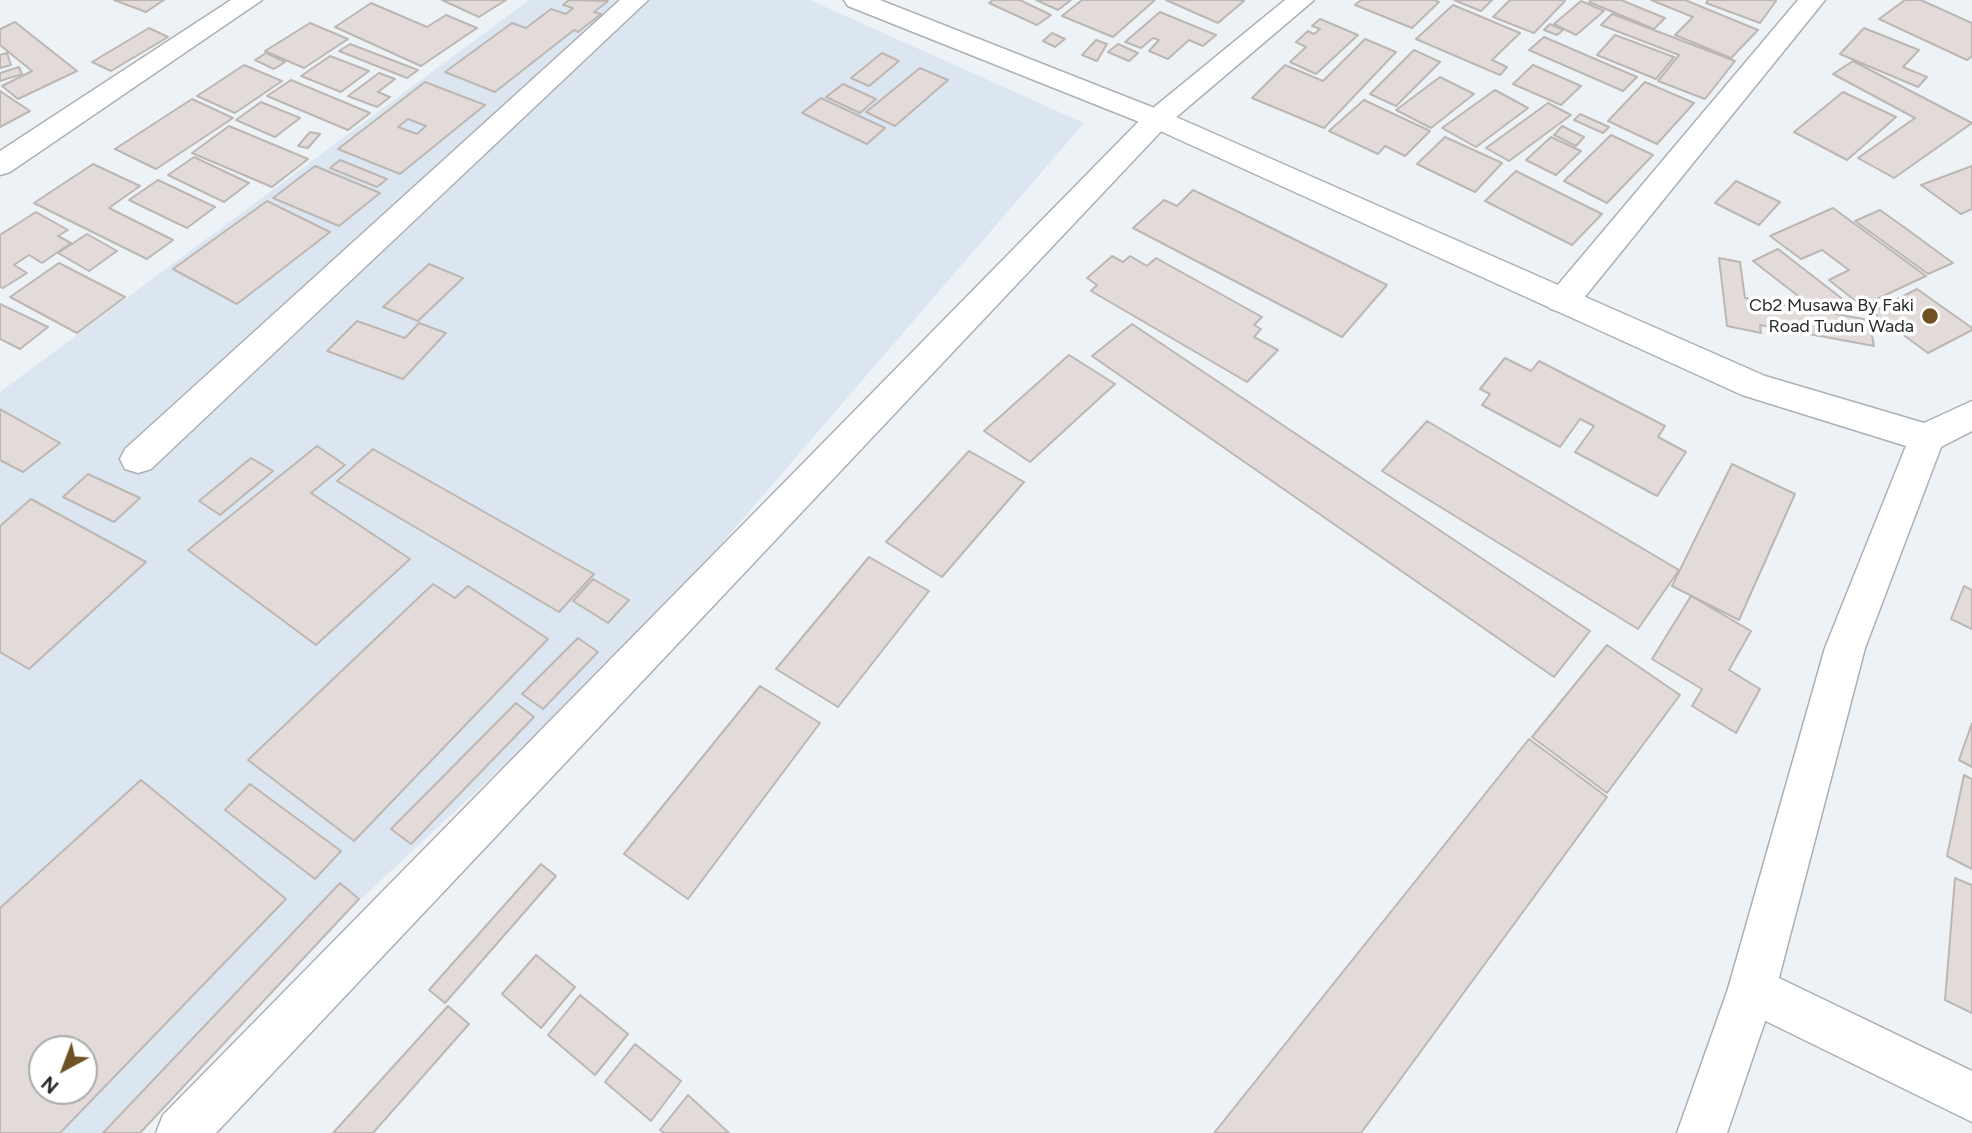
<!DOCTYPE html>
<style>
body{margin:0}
#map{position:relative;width:1972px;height:1133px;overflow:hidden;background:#edf2f7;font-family:Figtree,sans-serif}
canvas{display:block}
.north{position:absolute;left:28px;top:1035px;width:70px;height:70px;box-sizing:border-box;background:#fff;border:2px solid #aaabab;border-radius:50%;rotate:221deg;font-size:19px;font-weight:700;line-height:28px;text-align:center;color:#2a2c2d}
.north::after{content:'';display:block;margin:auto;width:24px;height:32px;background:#6e5125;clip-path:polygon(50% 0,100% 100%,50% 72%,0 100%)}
</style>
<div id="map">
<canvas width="1972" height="1133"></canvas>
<div class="north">N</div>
</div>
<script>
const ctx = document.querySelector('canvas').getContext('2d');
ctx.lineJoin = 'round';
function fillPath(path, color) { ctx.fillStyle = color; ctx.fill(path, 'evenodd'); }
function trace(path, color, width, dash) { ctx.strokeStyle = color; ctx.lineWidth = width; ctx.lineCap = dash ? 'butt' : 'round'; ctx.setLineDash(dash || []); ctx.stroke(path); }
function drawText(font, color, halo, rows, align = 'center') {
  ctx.font = font + ' Figtree,sans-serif'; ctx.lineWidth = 7; ctx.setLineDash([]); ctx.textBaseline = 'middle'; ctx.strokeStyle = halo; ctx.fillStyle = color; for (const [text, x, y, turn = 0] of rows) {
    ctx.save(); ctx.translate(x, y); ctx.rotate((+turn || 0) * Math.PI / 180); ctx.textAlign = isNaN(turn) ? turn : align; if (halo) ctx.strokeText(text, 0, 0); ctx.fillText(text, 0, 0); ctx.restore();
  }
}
fillPath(new Path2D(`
 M529 0H810L1084 123 641 637 111 1133H0V392ZM42 1049H84V1091H42Z`), '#dce6f1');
const building = new Path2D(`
 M114 0H164L146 12Z
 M442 0H506L479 17Z
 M569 0 608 1 594 12 601 14 578 32 574 30 495 92 445 72 512 23 526 28 551 9 566 14 573 8 563 5Z
 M993 0H1020L1051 15 1037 25 989 3Z
 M1036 0H1071L1058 10Z
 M1082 0H1155L1113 37 1062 16Z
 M1166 0H1241L1244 1 1218 23Z
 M1361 0H1435L1439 2 1412 28 1355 5Z
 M1454 0H1492L1481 11Z
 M1510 0H1563L1565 1 1534 33 1493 17Z
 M1591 0H1621L1665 18 1654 29 1589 2Z
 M1651 0H1685L1758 30 1731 58 1675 35 1693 17Z
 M1708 0H1774L1776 1 1760 23 1706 3Z
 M1905 0H1921L1972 23V56L1967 60 1879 19Z
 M1581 1 1604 11 1576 35 1554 24Z
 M371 3 427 27 446 15 477 28 421 66 335 27Z
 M1453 5 1520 33 1492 60 1507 67 1500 75 1416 39Z
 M1160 12 1216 35 1203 46 1189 40 1168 59 1149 51 1159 40 1153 38 1141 48 1125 42Z
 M1612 14 1735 61 1705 99 1658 81 1679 55 1601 25Z
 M1320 19 1358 35 1316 74 1290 62 1306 47 1296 42 1308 31 1314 34 1320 29 1312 26Z
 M15 22 77 71 18 99 2 86 32 71 0 45V29Z
 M310 23 348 39 304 68 265 51Z
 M1550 24 1563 30 1557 35 1544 30Z
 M149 28 168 37 111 71 92 62Z
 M1864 28 1919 50 1903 67 1927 77 1918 87 1840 54Z
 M1052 33 1065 39 1055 47 1043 41Z
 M1615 35 1674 57 1656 79 1597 55Z
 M1544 37 1637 77 1623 91 1529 50Z
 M1365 39 1396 52 1324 128 1252 98 1285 65 1323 81Z
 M1096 40 1107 44 1097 61 1082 55Z
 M350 44 418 70 407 78 339 51Z
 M1118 44 1138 53 1129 61 1108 52Z
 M1414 50 1440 62 1396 106 1370 94Z
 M7 53 11 65 0 68V55Z
 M266 53 285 62 274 69 255 60Z
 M882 53 899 61 869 86 851 78Z
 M330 56 369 71 341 92 301 76Z
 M1853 61 1972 123 1894 178 1858 158 1915 118 1833 74Z
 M244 65 282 81 235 113 197 96Z
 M1533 65 1581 86 1561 105 1513 84Z
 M19 67 22 74 0 81V73Z
 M920 68 948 80 895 126 866 112Z
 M379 73 395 79 378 92 390 97 377 107 348 96Z
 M1440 77 1474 94 1431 128 1396 110Z
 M291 80 370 113 348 130 267 96Z
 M425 82 485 105 400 174 338 149ZM408 119 426 126 417 134 398 127Z
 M1645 82 1694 103 1657 144 1608 121Z
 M843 84 876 99 860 113 826 97Z
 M1495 90 1528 108 1476 147 1442 128Z
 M0 91 30 111 0 127Z
 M1843 92 1896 117 1847 160 1794 132Z
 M821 98 885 128 867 144 802 113Z
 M192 99 233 118 156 169 115 149Z
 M1364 100 1430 131 1405 156 1385 146 1378 154 1329 131Z
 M261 102 300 118 275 137 236 120Z
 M1548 103 1571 115 1509 161 1486 148Z
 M1580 114 1609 127 1603 133 1574 120Z
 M229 126 308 159 272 187 192 153Z
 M1562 126 1584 137 1576 146 1554 135Z
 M310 132 320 134 308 148 298 146Z
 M1611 135 1653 155 1607 203 1564 181Z
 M1445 137 1502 163 1475 192 1417 164Z
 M1551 137 1581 151 1556 175 1526 160Z
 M194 157 249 183 224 202 168 175Z
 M340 160 387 179 377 187 330 168Z
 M93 164 140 186 109 208 173 240 147 259 34 203Z
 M315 166 380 193 339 226 273 198Z
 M1972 166V209L1961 214 1921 185Z
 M1516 171 1602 214 1572 245 1485 201Z
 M158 180 215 207 187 228 129 200Z
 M1736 181 1780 202 1759 225 1715 203Z
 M1193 190 1247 216 1387 285 1342 337 1133 228 1164 200 1177 206Z
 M267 201 330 232 237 304 173 269Z
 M1833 208 1926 276 1862 306 1829 280 1849 270 1822 250 1801 259 1770 236Z
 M1880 210 1908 230 1953 263 1928 274 1855 221Z
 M36 212 68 230 58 236 71 243 42 263 29 255 14 265 27 273 3 288 0 287V235Z
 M87 234 117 251 89 271 58 253Z
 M1778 249 1845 301 1826 310 1812 299 1806 302 1753 261Z
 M1112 256 1123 262 1130 256 1147 266 1156 258 1262 317 1254 325 1261 329 1254 337 1278 350 1247 382 1091 291 1097 285 1087 278Z
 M1719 258 1740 262 1745 298 1869 320 1874 346 1760 325 1761 333 1727 326Z
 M59 263 125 297 77 333 10 297Z
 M429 264 463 278 418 321 383 307Z
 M1917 289 1972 328V330L1928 353 1872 312Z
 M0 304 48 327 20 349 0 339Z
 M357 321 405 338 419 323 446 333 403 379 327 351Z
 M1132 324 1590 631 1554 677 1092 356Z
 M1069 355 1115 384 1030 462 984 431Z
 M1505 358 1531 371 1539 361 1665 426 1658 437 1686 452 1657 496 1575 452 1594 426 1580 419 1560 447 1482 405 1490 394 1480 389Z
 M0 409 60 443 23 472 0 460Z
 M1427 421 1679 570 1638 629 1382 471Z
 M317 446 345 465 311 493 410 559 316 645 188 550Z
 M373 449 594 574 559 612 337 481Z
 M969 451 1024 482 942 577 886 542Z
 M251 458 273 471 220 515 199 501Z
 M1732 464 1795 494 1739 620 1672 586Z
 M88 474 140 498 114 522 63 497Z
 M31 499 146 562 29 669 0 652V526Z
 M869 557 929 591 838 707 776 669Z
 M593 579 629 600 608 623 573 601Z
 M433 584 455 598 468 586 548 639 354 841 248 760Z
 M1964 586 1972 590V629L1951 619Z
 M1691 596 1751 631 1729 670 1760 689 1736 733 1692 706 1702 689 1652 659Z
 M578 638 598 652 543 709 522 694Z
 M1607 645 1680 695 1607 793 1532 737Z
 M760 686 820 723 688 899 624 854Z
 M516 703 534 717 411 844 391 829Z
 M1972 723V767L1959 760Z
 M1529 739 1607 797 1361 1133H1214Z
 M1964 775 1972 779V869L1947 856Z
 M141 780 286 899 60 1133H0V908ZM42 1049H84V1091H42Z
 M250 784 341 851 315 879 225 810Z
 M541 864 556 876 445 1003 429 990Z
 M1955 878 1972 885V1013L1945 1000Z
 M340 883 359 899 140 1133H103Z
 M536 955 575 987 541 1028 502 994Z
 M580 995 628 1034 595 1075 548 1035Z
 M448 1006 469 1024 373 1133H333Z
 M635 1044 681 1081 651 1121 605 1082Z
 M688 1095 729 1133H664L660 1130Z`);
fillPath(building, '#e2dbd9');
trace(building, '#bdb7b4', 2);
const minor = new Path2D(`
 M231 0H262L10 172 0 175V151Z
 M620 0H648L151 469 138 473 125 469 120 459 125 449Z
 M1285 0H1314L1167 125 216 1133H156L163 1115 1147 113Z
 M1798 0H1825L1575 309 1563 313 1551 309 1547 301 1551 293Z
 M1752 965 1972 1071V1122L1735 1006 1728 989 1735 972Z`);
const tertiary = new Path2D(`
 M844 0H880L1167 113 1765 376 1924 423 1972 401V431L1941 447 1865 648 1776 989 1727 1133H1677L1728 989 1825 648 1906 446 1742 395 1147 125 848 6Z`);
trace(minor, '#acb0b5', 3);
trace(tertiary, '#acb0b5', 3);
fillPath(minor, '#fff');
fillPath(tertiary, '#fff');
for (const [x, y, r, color] of [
 [1930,316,9,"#6e5125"]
]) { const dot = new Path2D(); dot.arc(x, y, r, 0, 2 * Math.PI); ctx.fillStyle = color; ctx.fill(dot); trace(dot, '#fff', 2.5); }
drawText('18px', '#2a2c2d', '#fff', [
 ["Cb2 Musawa By Faki",1914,306],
 ["Road Tudun Wada",1914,327]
], 'right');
</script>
